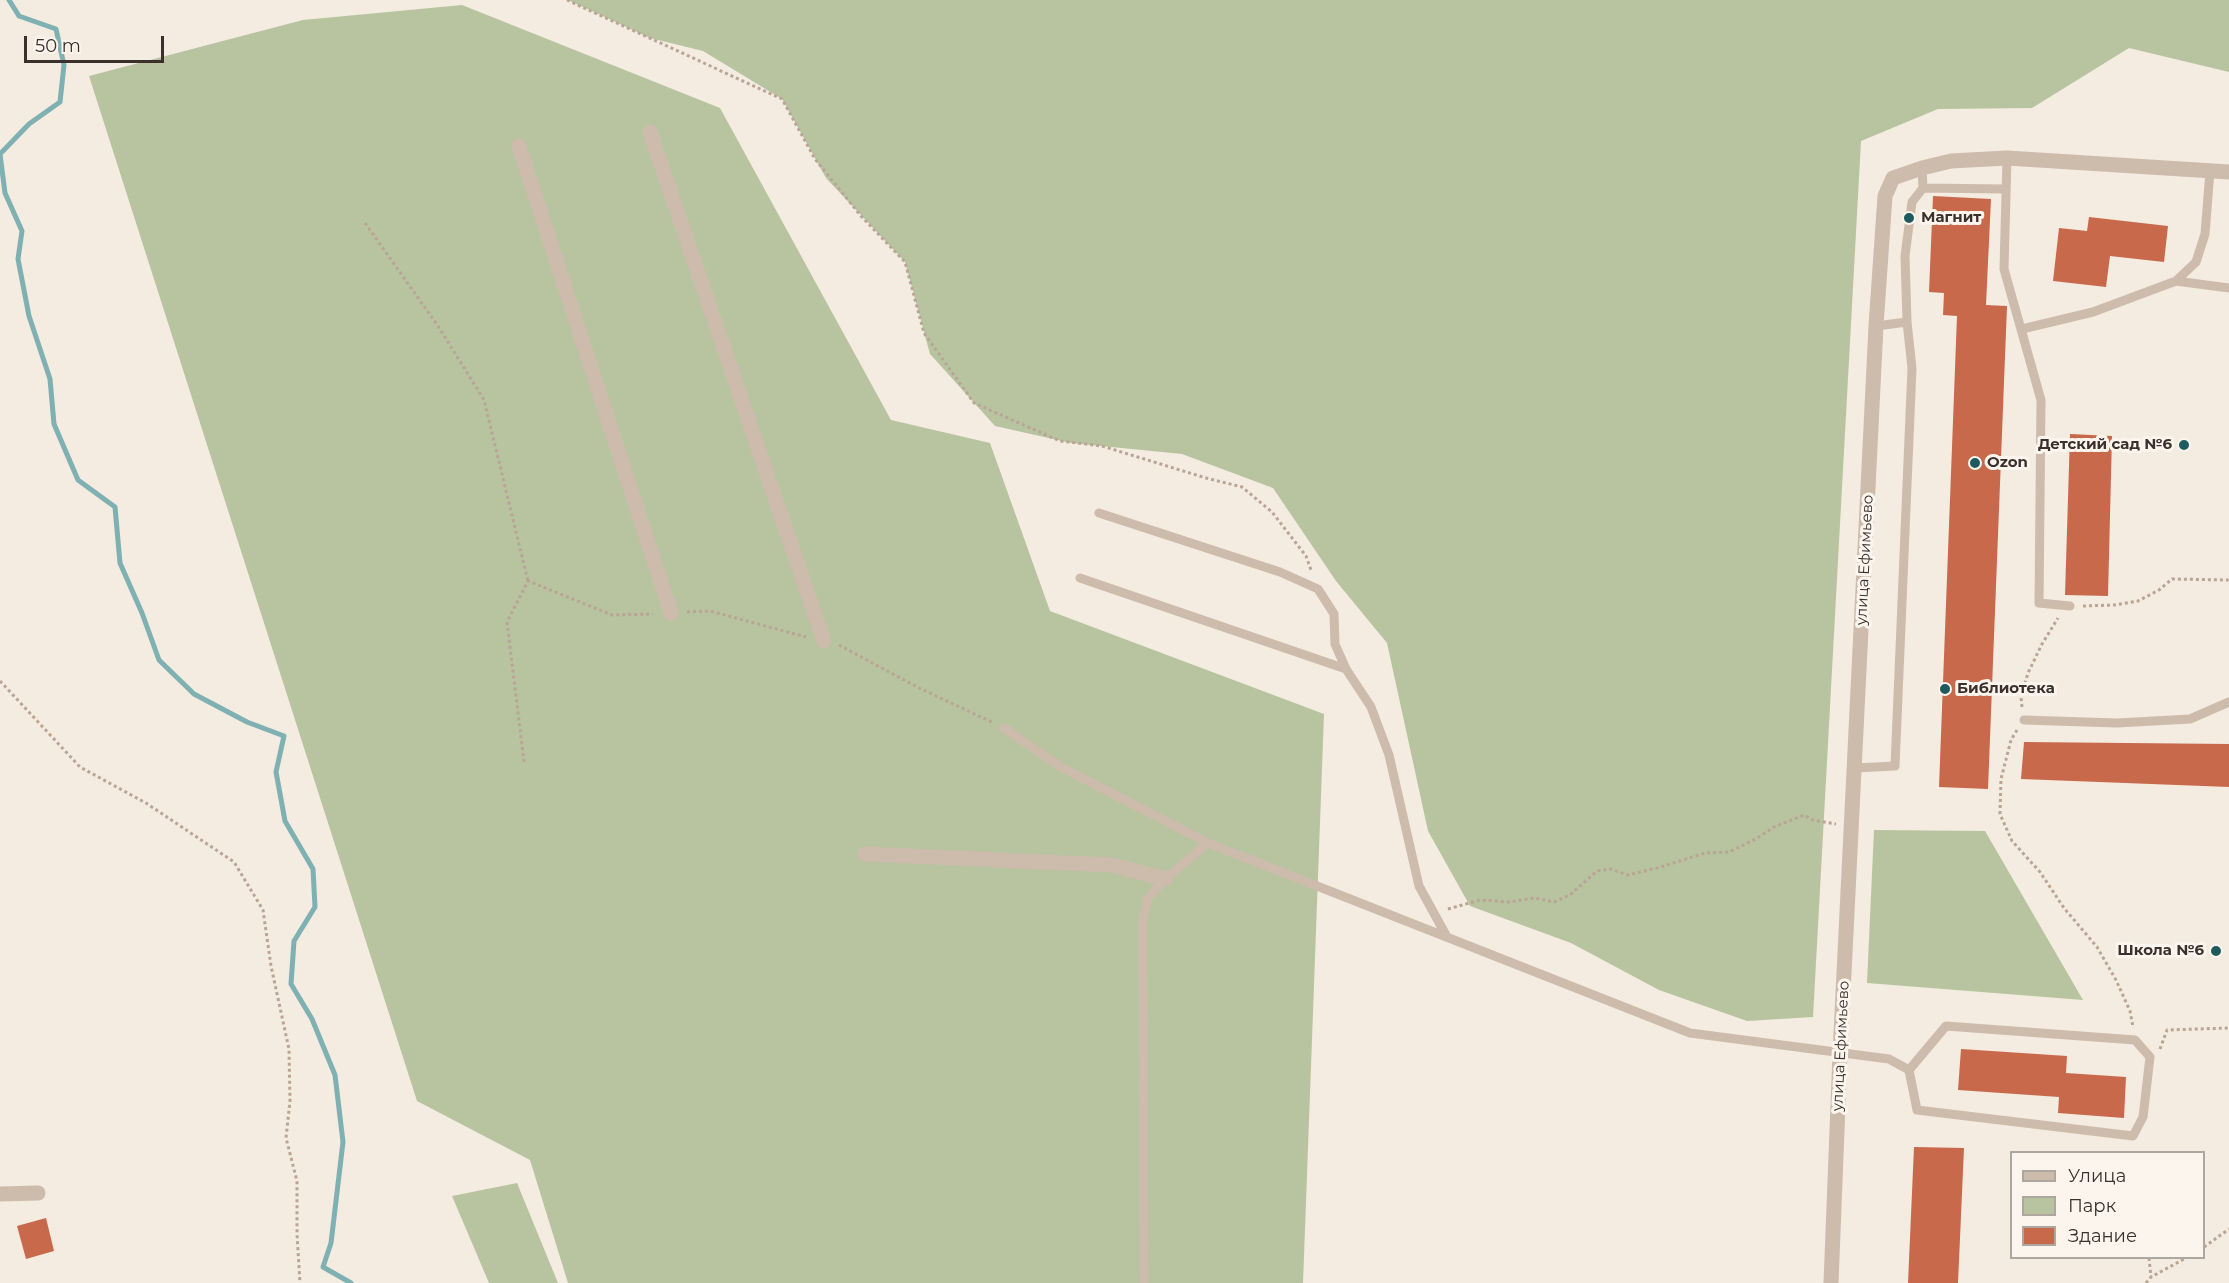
<!DOCTYPE html>
<html>
<head>
<meta charset="utf-8">
<style>
  body { margin:0 }
  #map { position:relative; width:2229px; height:1283px; overflow:hidden; background:#f4ebe1; font-family:Montserrat,sans-serif }
  canvas { display:block }
  .legend { position:absolute; left:2010px; top:1151px; width:195px; height:108px; box-sizing:border-box; background:#fbf5ee; border:2px solid #aea6a0; margin:0; padding:8px 10px; list-style:none; font-size:18px; color:#3b302b }
  .legend li { display:flex; align-items:center; gap:12px; height:30px }
  .legend b { width:30px; border:2px solid #aea6a0 }
  .scale { position:absolute; left:24px; top:36px; width:140px; height:27px; box-sizing:border-box; border:3px solid #3b302b; border-top:0; padding-left:8px; font-size:18px; line-height:21px; white-space:nowrap; color:#3b302b; -webkit-text-stroke:4px #fbf5ee; paint-order:stroke }
</style>
</head>
<body>
<div id="map">
<canvas width="2229" height="1283"></canvas>
<ul class="legend">
<li><b style="height:8px;background:#cdbbac"></b>Улица</li>
<li><b style="height:16px;background:#b8c4a0"></b>Парк</li>
<li><b style="height:16px;background:#c8694b"></b>Здание</li>
</ul>
<div class="scale">50 m</div>
</div>
<script>
const ctx = document.querySelector('canvas').getContext('2d');
ctx.lineJoin = 'round';
function fill(path, color) { ctx.fillStyle = color; ctx.fill(path, 'evenodd'); }
const toPath = rows => new Path2D(rows.map(r => 'M' + r).join(''));
function strokePath(path, color, width, dash) { ctx.strokeStyle = color; ctx.lineWidth = width; ctx.lineCap = dash ? 'butt' : 'round'; ctx.setLineDash(dash || []); ctx.stroke(path); }
function drawText(font, color, halo, rows, align = 'center') {
  ctx.font = font + ' Montserrat,sans-serif'; ctx.lineWidth = 6; ctx.setLineDash([]); ctx.textBaseline = 'middle'; ctx.strokeStyle = halo; ctx.fillStyle = color; for (const [text, x, y, turn = 0] of rows) {
    ctx.save(); ctx.translate(x, y); ctx.rotate((+turn || 0) * Math.PI / 180); ctx.textAlign = isNaN(turn) ? turn : align; if (halo) ctx.strokeText(text, 0, 0); ctx.fillText(text, 0, 0); ctx.restore();
  }
}
fill(toPath([
  [568,0,2229,0,2229,72,2129,48,2032,108,1938,109,1861,141,1813,1017,1747,1021,1659,990,1571,943,1470,906,1428,831,1387,643,1336,581,1273,488,1182,454,1071,443,995,426,930,354,905,262,826,178,782,99,703,51,650,38],
  [462,5,720,108,891,420,990,443,1050,611,1324,714,1303,1283,568,1283,530,1160,417,1101,89,76,303,20],
  [1874,830,1985,831,2083,1000,1867,983],
  [517,1183,558,1283,489,1283,452,1196]
]), '#b8c4a0');
strokePath(toPath([
  [9,0,19,16,56,29,64,65,60,102,29,124,0,154,5,193,22,231,18,259,29,316,50,379,54,424,78,480,115,507,120,563,142,613,159,660,194,694,247,722,284,736,276,772,285,821,313,869,315,907,294,941,291,984,312,1019,335,1075,343,1142,331,1243,323,1267,351,1283]
]), '#7fb0b2', 5);
fill(toPath([
  [1933,196,1991,199,1986,305,2007,306,1988,789,1939,787,1957,316,1943,315,1944,293,1929,292],
  [2089,217,2168,226,2164,262,2110,256,2106,287,2053,281,2059,228,2087,231],
  [2070,434,2112,436,2108,596,2065,595],
  [2024,742,2229,744,2229,787,2021,779],
  [1961,1049,2067,1056,2066,1073,2126,1077,2124,1118,2058,1113,2059,1097,1958,1090],
  [1914,1147,1964,1148,1958,1283,1908,1283],
  [46,1218,54,1251,26,1259,17,1226]
]), '#c8694b');
strokePath(toPath([
  [567,0,782,99,815,159,861,216,905,262,924,333,974,403,1060,441,1102,446,1206,478,1242,487,1272,512,1306,556,1311,570],
  [365,223,438,326,484,400,528,581],
  [2083,606,2114,605,2138,601,2159,590,2172,579,2229,580],
  [687,612,710,611,806,637],
  [839,645,919,688,994,723],
  [0,681,80,767,146,803,234,862,263,910,271,966,289,1049,290,1101,286,1138,297,1181,297,1234,300,1283],
  [2022,707,2021,697,2028,673,2042,644,2058,618],
  [2017,730,2011,740,2001,779,2000,814,2012,841,2040,872,2064,908,2097,947,2116,980,2130,1011,2133,1027],
  [524,762,507,622,528,581,612,615,653,614],
  [1448,909,1480,900,1509,902,1534,898,1554,902,1570,895,1597,871,1610,869,1628,875,1661,867,1705,853,1729,852,1756,839,1774,827,1804,815,1813,820,1836,824],
  [2160,1049,2167,1030,2229,1028],
  [2204,1247,2229,1229],
  [2149,1258,2151,1277],
  [2146,1283,2151,1277,2186,1258]
]), '#b9a596', 3, [3, 3]);
strokePath(toPath([
  [2007,158,2004,269,2041,400,2039,603,2070,606],
  [1923,188,2006,189],
  [2176,281,2229,288],
  [1876,326,1907,322,1905,256,1912,202,1923,188,1922,168],
  [2022,329,2093,312,2176,281,2196,262,2205,234,2210,171],
  [1099,513,1280,572,1318,589,1334,614,1335,644,1346,669],
  [1080,578,1346,669,1371,707,1389,755,1419,886,1447,937],
  [2024,720,2117,723,2190,719,2229,702],
  [1004,728,1061,767,1208,843,1690,1033,1889,1059,1909,1070,1917,1110,2133,1136,2143,1117,2150,1057,2135,1040,1946,1026,1909,1070],
  [1855,768,1895,766,1912,368,1907,322],
  [1144,1283,1143,920,1148,898,1165,879,1208,843]
]), '#cdbbac', 9);
strokePath(toPath([
  [650,132,824,641],
  [519,146,671,613],
  [865,854,1112,865,1165,879],
  [0,1194,38,1193],
  [1831,1283,1840,1054,1876,326,1885,196,1893,178,1922,168,1951,161,2007,158,2229,172]
]), '#cdbbac', 15);
for (const [x, y, r, color] of [
  [1909,218,6,"#1f5a5e"],
  [2184,445,6,"#1f5a5e"],
  [1975,463,6,"#1f5a5e"],
  [1945,689,6,"#1f5a5e"],
  [2216,951,6,"#1f5a5e"]
]) { const dot = new Path2D(); dot.arc(x, y, r, 0, 2 * Math.PI); ctx.fillStyle = color; ctx.fill(dot); strokePath(dot, '#fbf5ee', 2); }
drawText('bold 15px', '#3b302b', '#fbf5ee', [
  ["Магнит",1921,218],
  ["Детский сад №6",2172,445,"right"],
  ["Ozon",1987,463],
  ["Библиотека",1957,689],
  ["Школа №6",2204,951,"right"]
], 'left');
drawText('15px', '#3b302b', '#fbf5ee', [
  ["улица Ефимьево",1865,560,-87],
  ["улица Ефимьево",1841,1046,-87]
]);
</script>
</body>
</html>
